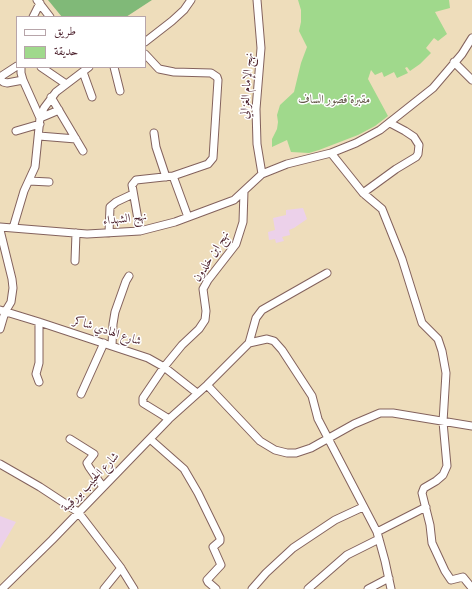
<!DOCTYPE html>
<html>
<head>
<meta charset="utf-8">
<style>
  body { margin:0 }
  #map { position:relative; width:472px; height:589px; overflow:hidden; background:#edb; font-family:Vollkorn,Amiri,serif }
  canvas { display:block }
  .legend { position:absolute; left:16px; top:16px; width:130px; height:52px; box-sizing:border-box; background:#fff; border:1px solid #b7a5aa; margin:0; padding:5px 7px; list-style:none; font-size:12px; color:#4a1f2b }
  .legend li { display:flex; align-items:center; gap:8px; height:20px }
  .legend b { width:20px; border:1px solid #b7a5aa }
</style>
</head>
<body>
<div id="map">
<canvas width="472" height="589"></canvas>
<ul class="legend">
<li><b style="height:5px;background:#fff"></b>طريق</li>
<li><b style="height:11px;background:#a0d98c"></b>حديقة</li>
</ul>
</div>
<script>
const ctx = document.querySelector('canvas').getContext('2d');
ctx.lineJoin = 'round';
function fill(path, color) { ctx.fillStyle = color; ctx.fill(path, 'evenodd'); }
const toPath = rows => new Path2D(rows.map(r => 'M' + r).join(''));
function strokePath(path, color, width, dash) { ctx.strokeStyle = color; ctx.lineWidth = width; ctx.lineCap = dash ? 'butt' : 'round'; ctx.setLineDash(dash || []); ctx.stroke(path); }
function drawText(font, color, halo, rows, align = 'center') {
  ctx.font = font + ' Vollkorn,Amiri,serif'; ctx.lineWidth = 3; ctx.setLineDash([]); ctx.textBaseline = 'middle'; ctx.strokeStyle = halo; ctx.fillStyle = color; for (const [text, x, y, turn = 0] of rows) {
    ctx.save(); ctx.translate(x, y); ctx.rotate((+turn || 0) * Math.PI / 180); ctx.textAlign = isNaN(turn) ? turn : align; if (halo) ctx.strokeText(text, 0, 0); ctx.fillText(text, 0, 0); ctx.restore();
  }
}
fill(toPath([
  [303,208,307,219,294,228,289,230,290,235,282,237,284,241,276,243,275,239,269,240,268,232,275,230,273,218,286,215,286,210],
  [0,516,16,522,0,549]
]), '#ecd1ea');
fill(toPath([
  [298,0,449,0,450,8,435,12,447,34,438,41,434,38,426,48,431,53,420,64,410,71,407,67,405,68,408,73,397,78,394,72,384,77,382,72,375,75,371,70,368,79,388,116,375,126,358,135,319,150,309,153,291,152,287,140,272,147,272,139,277,129,278,122,277,115,280,105,294,92,301,63,307,47,299,31,301,22,301,10]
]), '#a0d98c');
fill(toPath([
  [48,0,152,0,126,17,62,17]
]), '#80b978');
const minor = toPath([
  [37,0,50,17],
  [257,0,261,48,256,109,257,144,262,174],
  [33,17,40,3],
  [145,42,172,21,184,10,191,0],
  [145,54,159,69,174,72,211,73,217,77,218,80,213,158,208,164,173,176],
  [454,62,472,80],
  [21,67,21,73,23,80,40,118,59,110],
  [41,67,66,84],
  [114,67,120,91],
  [83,72,92,97],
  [0,77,17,66],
  [0,78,3,82,7,83,23,80],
  [51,97,83,151],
  [16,131,40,124],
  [154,133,156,147,166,177],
  [39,136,76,139],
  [331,153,363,193,382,209,402,259,422,323,438,339,442,351,446,373,443,422,447,466,443,475,436,481,424,488,422,493,430,525,432,543,445,571,451,580,463,577,472,588],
  [29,181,49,182],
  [363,193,396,169,416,157,418,154,419,145,414,137,405,131,390,123],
  [0,227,87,234,140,231,175,222,234,200,262,174,287,164,331,153,356,143,380,130,433,88,462,54,472,38],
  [13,228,24,191,35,167,40,118,44,108,56,92,89,67],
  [0,230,12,279,13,288,11,302,5,312,0,329],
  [140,231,132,185,136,180,173,176,188,217],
  [109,233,110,207,116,202,133,194],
  [75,261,76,233],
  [0,310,39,322,148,358,164,367,197,393],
  [249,343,267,339,274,341,282,350,312,396,318,419,377,532,385,561,391,589],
  [112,345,113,324,115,312,126,281,129,276],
  [39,382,36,374,39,363,39,322],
  [207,385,260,441,275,450,287,453,296,453,311,448,354,424,380,413,393,413,472,426],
  [81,394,104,343],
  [169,419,143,403,143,398,164,367,182,345,199,329,205,320,206,311,203,289,208,280,236,244,243,222,244,191],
  [70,439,94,454,87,463,89,467,103,487],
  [150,439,184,469,198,493,220,538,220,541,213,547,221,565,207,580,208,582,216,589],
  [0,464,40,487,78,512,121,568,134,589],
  [377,532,426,507],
  [2,589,52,540,169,419,207,385,249,343,256,318,262,310,327,273],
  [104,589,121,568],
  [252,589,266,573,293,548,335,520,363,507],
  [308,589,347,555,379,539],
  [368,589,389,578]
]);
strokePath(minor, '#83625d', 9);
strokePath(minor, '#fff', 7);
drawText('12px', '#4a1f2b', '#fff', [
  ["نهج الإمام الغزالي",248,86,-86],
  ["نهج الشهداء",125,220,-6],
  ["نهج ابن خلدون",212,257,-58],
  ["شارع الهادي شاكر",107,332,18],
  ["شارع الحبيب بورقيبة",91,483,-46]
]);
drawText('12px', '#645748', '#fff', [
  ["مقبرة قصور الساف",334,101]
]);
</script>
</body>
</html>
